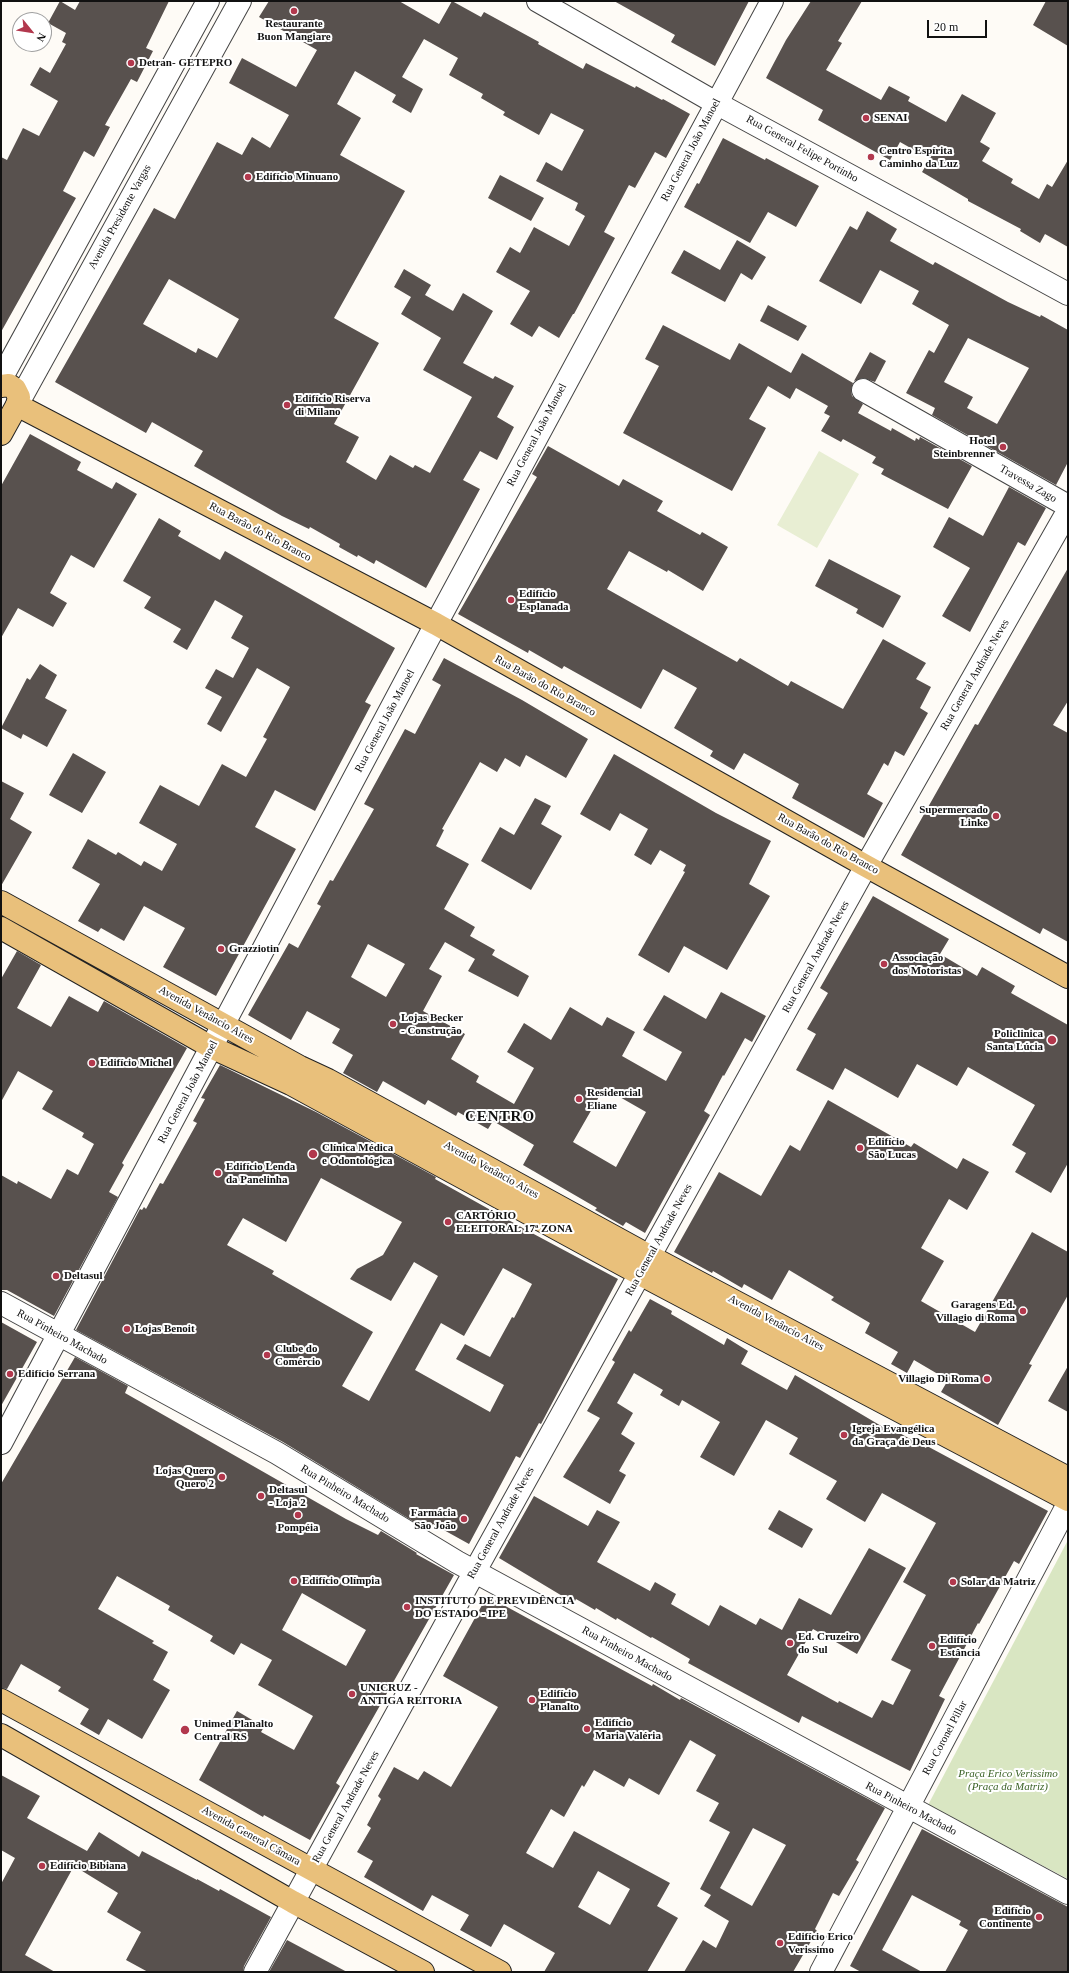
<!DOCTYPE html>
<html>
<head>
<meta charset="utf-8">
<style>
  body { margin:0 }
  #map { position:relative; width:1069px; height:1973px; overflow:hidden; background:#fefbf6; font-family:"Times New Roman",serif }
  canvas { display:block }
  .frame { position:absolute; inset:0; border:2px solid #111; pointer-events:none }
  .north { position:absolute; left:12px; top:12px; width:40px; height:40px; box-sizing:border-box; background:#fff; border:1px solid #a0a0a0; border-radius:50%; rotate:120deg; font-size:11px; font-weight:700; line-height:16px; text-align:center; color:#111 }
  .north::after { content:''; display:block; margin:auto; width:14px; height:18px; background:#b2384d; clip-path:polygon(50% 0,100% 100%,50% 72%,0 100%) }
  .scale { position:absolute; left:927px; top:20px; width:60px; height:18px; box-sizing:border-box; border:2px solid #111; border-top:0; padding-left:5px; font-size:12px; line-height:14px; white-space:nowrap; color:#111; -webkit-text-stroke:3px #fff; paint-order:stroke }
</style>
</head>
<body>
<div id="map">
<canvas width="1069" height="1973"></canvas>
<div class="frame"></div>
<div class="north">N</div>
<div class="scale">20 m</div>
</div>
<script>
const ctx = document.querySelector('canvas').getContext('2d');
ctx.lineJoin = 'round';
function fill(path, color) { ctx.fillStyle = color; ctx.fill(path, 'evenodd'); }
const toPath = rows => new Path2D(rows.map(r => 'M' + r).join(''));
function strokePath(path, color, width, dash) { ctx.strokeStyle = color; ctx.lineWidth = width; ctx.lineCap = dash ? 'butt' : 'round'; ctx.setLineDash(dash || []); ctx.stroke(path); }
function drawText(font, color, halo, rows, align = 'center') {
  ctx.font = font + ' "Times New Roman",serif'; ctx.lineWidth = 4; ctx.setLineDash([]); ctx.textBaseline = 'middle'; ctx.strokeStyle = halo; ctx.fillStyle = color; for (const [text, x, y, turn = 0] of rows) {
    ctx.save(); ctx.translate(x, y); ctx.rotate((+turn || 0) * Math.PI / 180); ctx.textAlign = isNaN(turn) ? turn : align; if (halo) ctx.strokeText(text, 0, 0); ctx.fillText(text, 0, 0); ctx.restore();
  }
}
fill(toPath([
  [1068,1540,1068,1879,928,1805]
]), '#d9e6c2');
fill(toPath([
  [819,451,859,474,817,548,777,525]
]), '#e8eed3');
fill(toPath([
  [60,1,75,10,80,1,169,1,146,48,153,51,137,82,131,79,105,125,110,127,94,157,84,151,63,191,76,198,1,332,1,157,7,160,23,128,39,136,58,101,30,85,40,67,50,73,66,44,62,42,66,33,48,23],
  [269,1,399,1,439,24,452,1,481,17,484,12,539,42,538,44,583,69,586,63,635,88,636,86,662,100,663,99,690,114,666,158,655,152,635,188,629,185,604,232,615,238,574,314,573,314,559,338,539,326,532,337,510,324,530,291,496,272,510,247,520,253,534,227,569,246,585,216,575,210,578,203,536,181,546,162,562,171,584,130,551,113,539,135,503,115,505,112,481,98,483,94,449,75,458,58,424,39,402,77,423,89,411,113,392,102,396,95,355,71,337,104,361,118,340,155,405,191,334,318,379,343,334,424,359,437,346,462,376,480,390,455,413,468,415,465,430,473,472,397,423,370,441,338,401,314,411,297,394,287,404,269,431,285,425,295,453,311,463,293,493,311,463,363,493,379,495,376,514,386,497,417,514,427,497,460,480,451,463,480,480,489,426,588,376,560,374,564,358,555,357,557,339,547,340,544,310,527,309,529,282,516,194,466,203,451,152,422,146,433,55,382,154,208,175,219,217,142,242,155,252,137,270,148,289,115,229,83,242,58,296,87,317,50,259,17],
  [169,279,239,319,217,358,198,348,196,353,143,324],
  [614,1,749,1,715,66,671,42,675,35],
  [811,1,862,1,838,41,842,43,826,70,881,100,889,86,910,97,908,101,946,122,962,94,996,113,980,142,990,148,982,161,1013,179,1011,183,1039,199,1047,184,1052,187,1068,160,1068,247,1045,234,1040,243,1020,231,1021,229,968,201,968,199,922,172,930,159,900,142,890,160,818,120,823,110,766,78,786,40],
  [1046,1,1068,1,1068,46,1033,25],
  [723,138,765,160,766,158,819,186,796,227,768,212,750,243,684,207,697,183,699,184],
  [500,175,544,198,531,221,488,198],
  [867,211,897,229,890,241,933,265,935,262,1008,302,1040,317,1041,315,1068,330,1068,462,1056,485,932,415,935,408,906,393,929,350,934,353,949,325,912,304,919,291,880,270,861,304,819,281,850,226,857,230],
  [968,338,1029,368,997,424,967,408,973,397,944,382],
  [737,240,766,257,752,280,741,273,725,302,671,273,684,250,720,270],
  [768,305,807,326,798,341,760,321],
  [663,325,730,360,739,343,791,373,802,353,853,383,851,390,852,396,863,404,858,413,891,431,892,428,915,441,916,438,919,440,920,437,972,466,948,509,881,474,884,469,872,463,876,457,843,439,841,442,821,431,830,416,824,413,828,406,796,388,790,399,768,386,749,419,766,428,732,491,623,433,659,366,645,359],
  [870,352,886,361,875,382,863,378,854,381],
  [30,434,81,462,77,470,112,489,116,482,137,494,94,568,71,555,50,593,67,603,53,627,18,608,1,638,1,486],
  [548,446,619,486,623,479,663,501,657,511,700,535,702,532,728,547,703,591,668,570,667,572,629,551,607,589,737,662,740,658,788,686,791,681,843,709,883,639,926,663,916,679,931,687,920,708,928,713,904,756,895,751,888,766,884,763,867,794,883,803,864,838,792,798,799,784,744,753,734,770,710,756,713,751,674,728,697,688,663,669,641,709,564,666,562,669,529,650,528,653,458,614,537,477,532,474],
  [1009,487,1046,508,1025,546,1018,542,970,632,942,616,970,568,933,547,949,517,983,536],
  [159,518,181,531,178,536,220,560,225,551,395,648,365,702,371,705,315,811,275,790,255,827,296,849,216,996,163,967,185,928,144,906,124,941,101,928,98,932,78,921,100,884,72,868,88,839,116,855,118,852,141,866,144,861,162,871,177,844,139,823,160,785,199,806,222,764,246,777,267,739,263,737,290,687,257,668,221,732,207,724,222,697,205,688,216,669,233,678,249,648,231,638,243,616,215,600,187,650,173,642,181,629,144,608,151,597,123,581],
  [829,559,901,596,883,628,856,613,858,609,815,586],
  [1068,568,1068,701,1053,725,1068,733,1068,942,1043,928,1040,934,901,855,975,724,978,725],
  [444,658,522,700,588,739,566,778,526,755,520,767,505,758,497,772,480,762,442,829,444,830,436,846,469,864,444,909,475,927,470,936,495,950,492,955,529,976,518,997,468,971,475,959,445,942,429,969,442,976,423,1011,465,1034,451,1059,479,1076,476,1082,514,1104,534,1068,507,1052,524,1023,551,1040,570,1007,602,1026,607,1017,635,1032,622,1056,666,1081,682,1052,643,1030,664,995,706,1019,721,992,766,1016,752,1042,745,1038,724,1076,723,1075,704,1111,710,1115,645,1233,626,1222,623,1226,595,1210,597,1208,523,1165,534,1145,493,1121,488,1129,458,1112,456,1116,428,1100,425,1105,383,1081,377,1092,343,1073,353,1055,332,1043,340,1029,307,1011,291,1040,248,1015,289,943,298,948,321,906,317,904,330,880,333,881,374,809,364,804,405,729,415,734,441,685,432,680],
  [368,944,405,964,386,997,351,977],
  [604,1088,646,1112,616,1167,573,1142],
  [40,664,57,675,45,698,67,710,47,747,23,734,21,739,1,728,27,678,30,680],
  [73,753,106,772,82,813,49,795],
  [614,754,716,813,771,841,749,884,770,896,727,970,684,946,669,973,638,955,685,872,683,871,686,865,660,850,651,865,634,855,648,829,620,813,610,831,580,814],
  [1,781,24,793,10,819,32,832,1,886],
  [535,798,551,806,541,824,562,836,531,890,481,861,500,827,514,835],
  [873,896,949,939,940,954,977,976,982,967,1015,986,1011,993,1068,1025,1068,1163,1051,1193,1015,1172,1026,1153,1012,1145,1035,1105,968,1067,957,1086,917,1064,898,1098,845,1068,833,1090,796,1070,816,1034,807,1029,828,993,820,988],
  [17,951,41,965,17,1008,51,1027,69,996,98,1012,104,1001,187,1048,122,1163,124,1165,109,1192,118,1197,54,1316,7,1290,1,1290,1,1175,17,1184,18,1181,51,1199,67,1169,78,1175,94,1144,82,1137,84,1133,42,1109,53,1091,18,1071,1,1102,1,979],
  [220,1065,316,1112,436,1177,435,1179,530,1232,618,1279,541,1424,539,1423,520,1458,516,1456,469,1544,433,1524,429,1531,283,1442,76,1330,140,1209,142,1210,144,1207,146,1209,160,1183,163,1184,197,1123,193,1121,205,1099,201,1098],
  [321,1178,402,1222,383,1255,357,1269,350,1279,391,1301,414,1262,438,1276,369,1401,342,1386,373,1332,272,1274,274,1271,227,1245,243,1218,286,1242],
  [503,1268,532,1284,514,1318,512,1317,490,1357,465,1344,456,1359,504,1385,490,1412,415,1370,441,1323,464,1336],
  [828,1100,911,1147,914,1143,957,1169,963,1158,989,1172,967,1210,949,1199,921,1248,944,1261,921,1301,975,1332,1032,1232,1068,1252,1068,1295,1029,1364,1032,1365,998,1425,941,1392,948,1380,914,1360,907,1373,891,1364,898,1352,865,1333,870,1323,831,1300,834,1297,789,1270,772,1300,744,1284,742,1288,713,1271,712,1273,674,1252,719,1172,761,1196,790,1145,800,1151],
  [650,1299,672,1311,671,1314,724,1345,727,1338,748,1351,741,1364,787,1390,795,1375,888,1430,889,1427,926,1448,927,1446,1048,1511,1019,1564,1014,1561,979,1624,978,1623,939,1696,945,1699,910,1771,802,1716,799,1723,688,1663,690,1659,652,1637,651,1638,617,1618,616,1620,596,1608,595,1610,576,1599,574,1603,499,1558,534,1496,588,1526,597,1510,620,1522,597,1562,650,1591,655,1582,676,1594,671,1604,709,1626,720,1605,756,1625,760,1618,782,1630,799,1598,831,1615,869,1548,906,1568,857,1654,813,1629,787,1675,838,1703,839,1701,872,1718,882,1700,893,1705,911,1670,891,1660,926,1595,903,1582,936,1523,882,1493,865,1522,826,1499,837,1481,789,1454,798,1438,766,1420,734,1476,700,1457,720,1422,682,1400,679,1406,660,1395,663,1390,634,1373,617,1403,633,1413,621,1434,635,1443,619,1471,626,1475,610,1504,563,1477,600,1418,587,1411,615,1362,612,1360,629,1330,631,1332],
  [1,1322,37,1342,1,1406],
  [75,1357,128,1386,125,1393,346,1519,378,1535,381,1531,417,1553,416,1554,454,1575,336,1783,340,1786,310,1840,264,1815,263,1817,199,1780,237,1711,264,1727,261,1732,294,1750,313,1716,258,1685,272,1660,241,1643,234,1655,210,1641,213,1636,168,1610,170,1606,117,1576,98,1609,154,1641,152,1643,168,1652,153,1680,170,1690,142,1739,108,1719,99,1735,80,1724,89,1709,58,1691,61,1687,21,1664,7,1689,1,1688,1,1484],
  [302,1593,366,1630,346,1666,282,1630],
  [1068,1366,1068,1412,1048,1401],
  [779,1510,813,1529,802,1548,768,1529],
  [487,1596,652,1686,653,1684,680,1700,681,1698,885,1808,856,1860,859,1862,839,1896,833,1893,815,1929,817,1931,793,1972,684,1972,703,1940,716,1948,729,1921,704,1906,711,1895,700,1889,730,1832,709,1821,719,1803,696,1791,716,1755,690,1740,659,1795,629,1778,624,1787,594,1770,584,1787,582,1785,564,1817,551,1809,526,1853,553,1868,574,1831,670,1883,657,1906,678,1918,647,1972,544,1972,555,1953,504,1924,491,1947,460,1930,469,1915,432,1895,423,1911,364,1877,373,1861,357,1852,371,1828,367,1825,381,1799,378,1796,394,1767,418,1780,424,1771,451,1787,498,1707,443,1676],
  [753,1828,786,1845,752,1906,720,1888],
  [598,1871,630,1889,610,1925,578,1907],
  [1,1775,40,1796,27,1818,87,1851,99,1832,139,1857,142,1851,197,1880,197,1879,219,1891,220,1889,271,1917,244,1966,243,1972,148,1972,126,1960,141,1932,107,1912,118,1893,74,1866,25,1955,55,1972,1,1972,1,1884,15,1858,1,1850],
  [922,1829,1068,1907,1068,1972,945,1972,968,1930,959,1925,961,1921,912,1895,882,1950,922,1972,861,1972,850,1966],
  [287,1940,347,1972,269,1972]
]), '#58514e');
const minor = toPath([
  [538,1,716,103,1068,294],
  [1,379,208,1],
  [863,390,1068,506],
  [17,405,240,1],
  [1,1303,277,1453,457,1562,1068,1893],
  [1,1443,436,624,772,1],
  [255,1972,475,1571,866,866,1068,511],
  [821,1972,1068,1504]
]);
const major = toPath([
  [1,386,9,385,15,389,19,397,17,405,1,434],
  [17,405,436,624,866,866,1068,977],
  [1,902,300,1067,328,1080,651,1257,1068,1478],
  [1,928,211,1047,291,1084,640,1274,1068,1500],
  [1,1700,500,1972],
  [1,1735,293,1902,423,1972]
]);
strokePath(minor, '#444', 24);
strokePath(major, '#222', 24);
strokePath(minor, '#fff', 22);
strokePath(major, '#e9c07b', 22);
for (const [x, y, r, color] of [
  [294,11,4,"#b2384d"],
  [131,63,4,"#b2384d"],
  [866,118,4,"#b2384d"],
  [871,157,4,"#b2384d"],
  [248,177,4,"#b2384d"],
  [287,405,4,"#b2384d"],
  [1003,447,4,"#b2384d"],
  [511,600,4,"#b2384d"],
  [996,816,4,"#b2384d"],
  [221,949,4,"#b2384d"],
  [884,964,4,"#b2384d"],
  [393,1024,4,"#b2384d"],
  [1052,1040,5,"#b2384d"],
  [92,1063,4,"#b2384d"],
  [579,1099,4,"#b2384d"],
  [860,1148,4,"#b2384d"],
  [313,1154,5,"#b2384d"],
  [218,1173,4,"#b2384d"],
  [448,1222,4,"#b2384d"],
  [56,1276,4,"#b2384d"],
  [1023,1311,4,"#b2384d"],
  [127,1329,4,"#b2384d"],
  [267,1355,4,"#b2384d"],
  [10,1374,4,"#b2384d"],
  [987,1379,4,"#b2384d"],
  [844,1435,4,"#b2384d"],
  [222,1477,4,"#b2384d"],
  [261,1496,4,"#b2384d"],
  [298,1515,4,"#b2384d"],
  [464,1519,4,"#b2384d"],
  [294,1581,4,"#b2384d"],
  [953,1582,4,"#b2384d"],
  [407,1607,4,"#b2384d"],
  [790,1643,4,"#b2384d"],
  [932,1646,4,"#b2384d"],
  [352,1694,4,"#b2384d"],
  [532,1700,4,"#b2384d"],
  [587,1729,4,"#b2384d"],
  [185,1730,5,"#b2384d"],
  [42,1866,4,"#b2384d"],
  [1039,1917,4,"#b2384d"],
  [780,1943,4,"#b2384d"]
]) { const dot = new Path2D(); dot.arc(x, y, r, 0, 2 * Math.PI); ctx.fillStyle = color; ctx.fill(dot); strokePath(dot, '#fff', 1.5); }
drawText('bold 11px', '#111', '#fff', [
  ["Restaurante",294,24,"center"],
  ["Buon Mangiare",294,37,"center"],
  ["Detran- GETEPRO",139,63],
  ["SENAI",874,118],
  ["Centro Espírita",879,151],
  ["Caminho da Luz",879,164],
  ["Edifício Minuano",256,177],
  ["Edifício Riserva",295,399],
  ["di Milano",295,412],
  ["Hotel",995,441,"right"],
  ["Steinbrenner",995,454,"right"],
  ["Edifício",519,594],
  ["Esplanada",519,607],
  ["Supermercado",988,810,"right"],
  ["Linke",988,823,"right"],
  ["Grazziotin",229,949],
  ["Associação",892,958],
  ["dos Motoristas",892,971],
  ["Lojas Becker",401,1018],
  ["- Construção",401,1031],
  ["Policlinica",1043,1034,"right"],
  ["Santa Lúcia",1043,1047,"right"],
  ["Edifício Michel",100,1063],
  ["Residencial",587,1093],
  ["Eliane",587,1106],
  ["Edifício",868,1142],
  ["São Lucas",868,1155],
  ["Clínica Médica",322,1148],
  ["e Odontológica",322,1161],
  ["Edifício Lenda",226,1167],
  ["da Panelinha",226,1180],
  ["CARTÓRIO",456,1216],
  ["ELEITORAL 17ª ZONA",456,1229],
  ["Deltasul",64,1276],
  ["Garagens Ed.",1015,1305,"right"],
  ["Villagio di Roma",1015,1318,"right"],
  ["Lojas Benoit",135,1329],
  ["Clube do",275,1349],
  ["Comércio",275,1362],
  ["Edifício Serrana",18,1374],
  ["Villagio Di Roma",979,1379,"right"],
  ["Igreja Evangélica",852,1429],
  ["da Graça de Deus",852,1442],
  ["Lojas Quero",214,1471,"right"],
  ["Quero 2",214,1484,"right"],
  ["Deltasul",269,1490],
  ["- Loja 2",269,1503],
  ["Farmácia",456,1513,"right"],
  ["São João",456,1526,"right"],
  ["Pompéia",298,1528,"center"],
  ["Edifício Olímpia",302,1581],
  ["Solar da Matriz",961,1582],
  ["INSTITUTO DE PREVIDÊNCIA",415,1601],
  ["DO ESTADO - IPE",415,1614],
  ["Ed. Cruzeiro",798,1637],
  ["do Sul",798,1650],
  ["Edifício",940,1640],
  ["Estância",940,1653],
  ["UNICRUZ -",360,1688],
  ["ANTIGA REITORIA",360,1701],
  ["Edifício",540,1694],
  ["Planalto",540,1707],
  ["Edifício",595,1723],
  ["Maria Valéria",595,1736],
  ["Unimed Planalto",194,1724],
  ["Central RS",194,1737],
  ["Edifício Bibiana",50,1866],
  ["Edifício",1031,1911,"right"],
  ["Continente",1031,1924,"right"],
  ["Edifício Erico",788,1937],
  ["Verissimo",788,1950]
], 'left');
drawText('11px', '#111', '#fff', [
  ["Rua General Felipe Portinho",802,149,29],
  ["Rua General João Manoel",691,150,-62],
  ["Avenida Presidente Vargas",120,217,-61],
  ["Rua General João Manoel",537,435,-62],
  ["Travessa Zago",1028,484,30],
  ["Rua Barão do Rio Branco",260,532,28],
  ["Rua General Andrade Neves",975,675,-60],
  ["Rua Barão do Rio Branco",545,686,29],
  ["Rua General João Manoel",385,721,-62],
  ["Rua Barão do Rio Branco",828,844,29],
  ["Rua General Andrade Neves",816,957,-61],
  ["Avenida Venâncio Aires",206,1015,29],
  ["Rua General João Manoel",188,1092,-62],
  ["Avenida Venâncio Aires",491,1170,29],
  ["Rua General Andrade Neves",659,1240,-61],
  ["Avenida Venâncio Aires",776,1323,28],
  ["Rua Pinheiro Machado",62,1337,29],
  ["Rua Pinheiro Machado",345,1494,31],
  ["Rua General Andrade Neves",501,1523,-61],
  ["Rua Pinheiro Machado",627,1654,29],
  ["Rua Coronel Pillar",945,1738,-62],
  ["Rua General Andrade Neves",346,1807,-61],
  ["Rua Pinheiro Machado",911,1809,28],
  ["Avenida General Câmara",251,1836,29]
]);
drawText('italic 11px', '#3b6227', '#fff', [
  ["Praça Erico Verissimo",1008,1774],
  ["(Praça da Matriz)",1008,1787]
]);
ctx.letterSpacing = '1px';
drawText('bold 15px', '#111', '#fff', [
  ["CENTRO",500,1117]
]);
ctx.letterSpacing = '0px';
</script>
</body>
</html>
